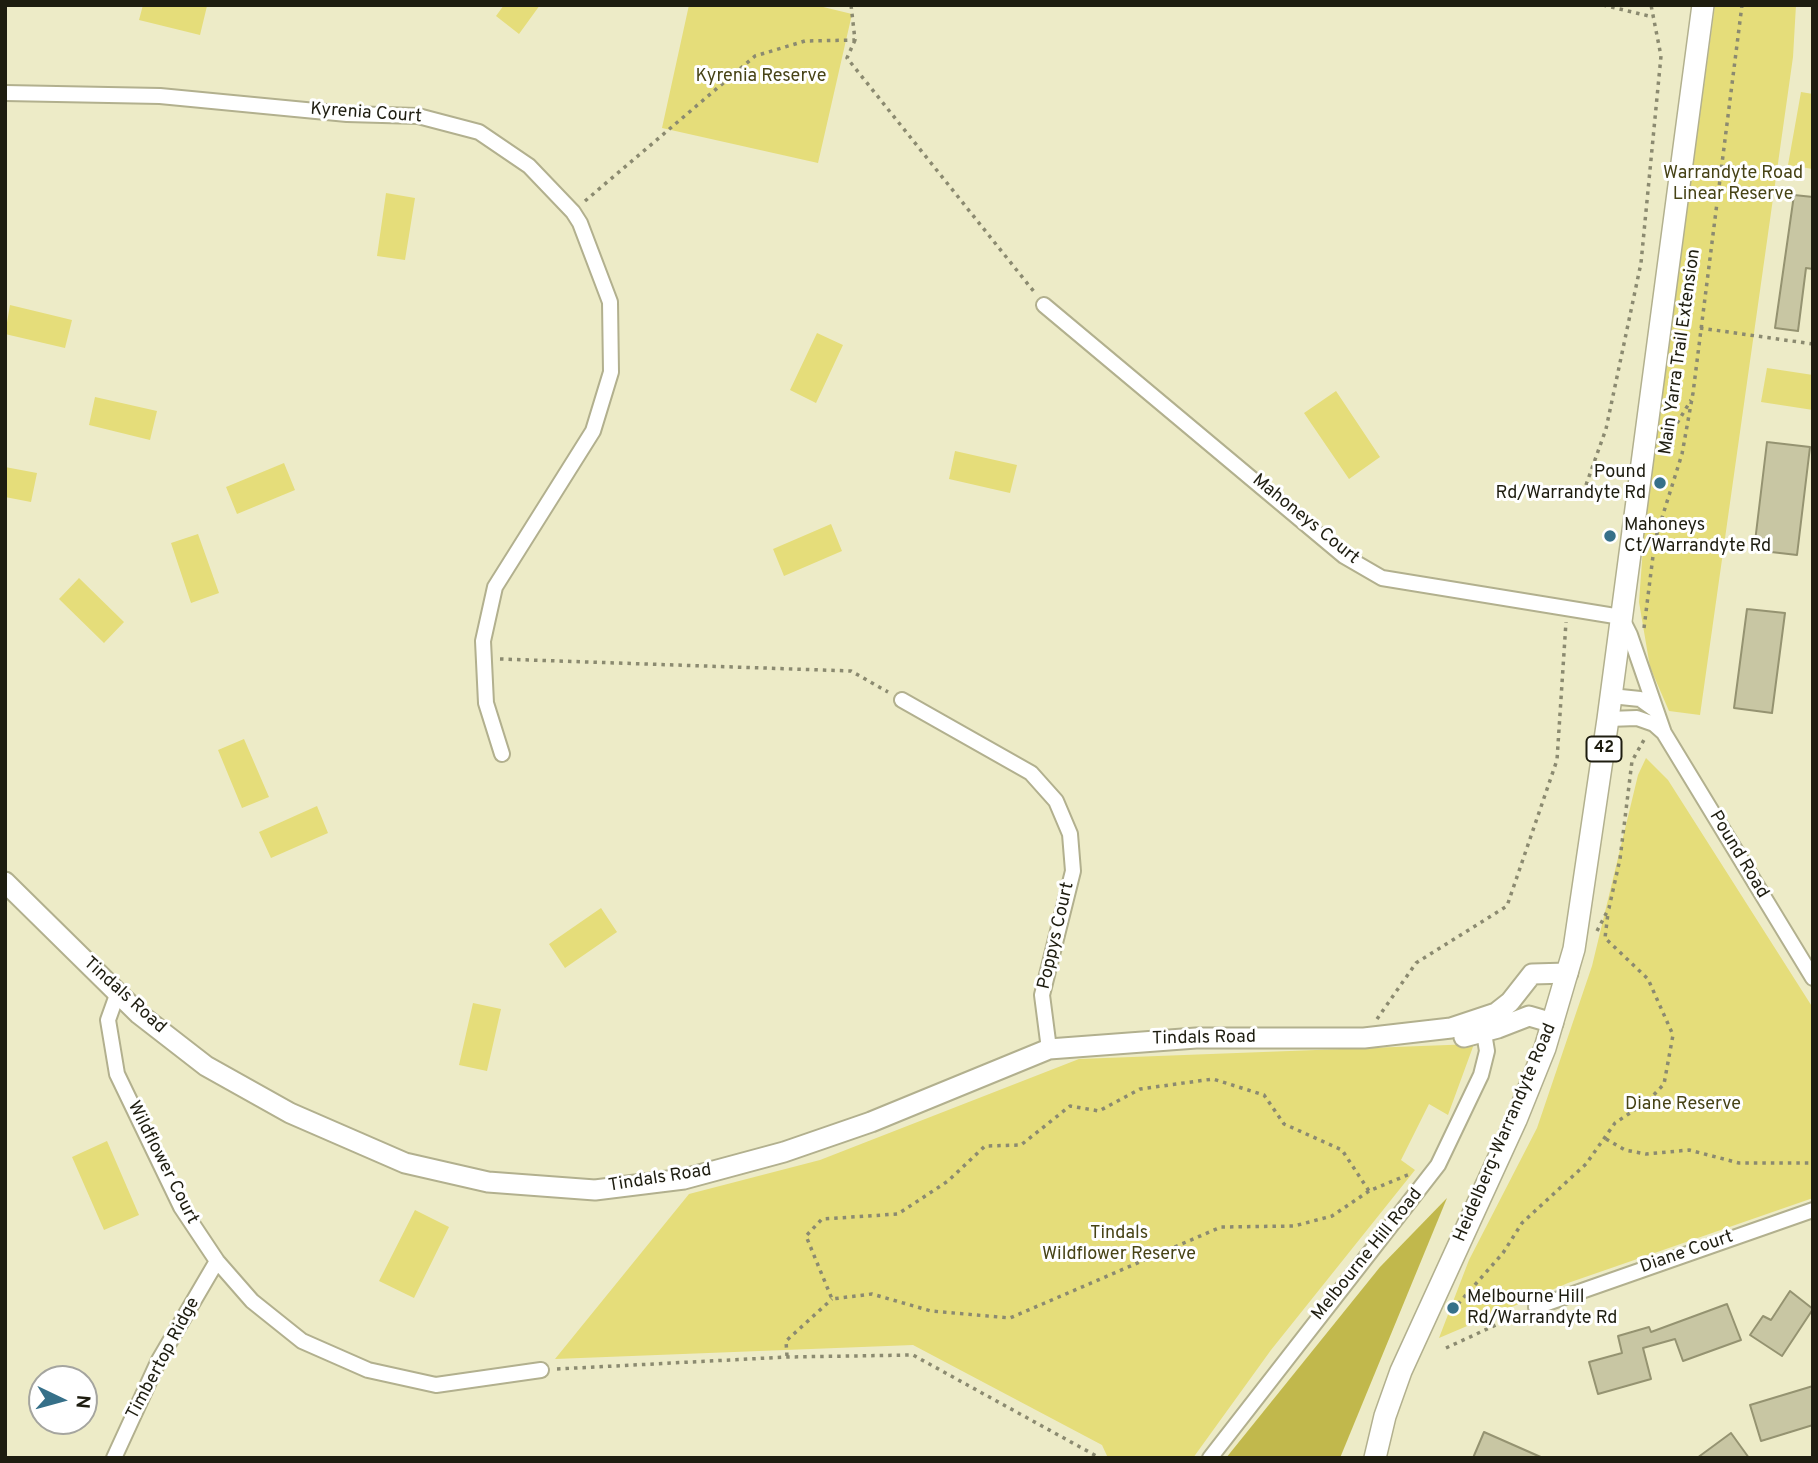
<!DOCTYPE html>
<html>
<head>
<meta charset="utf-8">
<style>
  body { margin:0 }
  #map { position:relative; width:1818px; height:1463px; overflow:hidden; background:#edebc7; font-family:Overpass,sans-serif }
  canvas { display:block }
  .frame { position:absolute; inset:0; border:7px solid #1e1d10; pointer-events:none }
  .north { position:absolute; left:28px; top:1365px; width:70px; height:70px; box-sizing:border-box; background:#fff; border:2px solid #a5a59f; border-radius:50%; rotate:95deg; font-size:19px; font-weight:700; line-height:28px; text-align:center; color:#1e1d10 }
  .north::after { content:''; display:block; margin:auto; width:24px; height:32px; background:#367089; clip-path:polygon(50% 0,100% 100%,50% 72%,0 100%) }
</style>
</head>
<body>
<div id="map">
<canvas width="1818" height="1463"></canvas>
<div class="frame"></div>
<div class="north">N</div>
</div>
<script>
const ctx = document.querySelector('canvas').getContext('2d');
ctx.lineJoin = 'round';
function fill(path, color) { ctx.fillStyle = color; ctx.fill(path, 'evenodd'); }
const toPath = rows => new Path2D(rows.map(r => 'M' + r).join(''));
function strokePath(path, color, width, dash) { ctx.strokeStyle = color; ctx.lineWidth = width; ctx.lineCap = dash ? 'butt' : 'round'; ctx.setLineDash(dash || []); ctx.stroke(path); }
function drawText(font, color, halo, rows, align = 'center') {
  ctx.font = font + ' Overpass,sans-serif'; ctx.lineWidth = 6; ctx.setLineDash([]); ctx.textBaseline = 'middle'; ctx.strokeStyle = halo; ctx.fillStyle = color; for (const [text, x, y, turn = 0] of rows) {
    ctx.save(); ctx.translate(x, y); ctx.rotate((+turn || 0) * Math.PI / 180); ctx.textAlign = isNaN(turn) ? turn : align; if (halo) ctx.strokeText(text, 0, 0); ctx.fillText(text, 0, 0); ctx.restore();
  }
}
fill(toPath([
  [143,5,207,6,200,35,139,20],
  [504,5,540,5,519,34,496,16],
  [689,5,815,5,852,14,818,163,662,128],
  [1715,5,1796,5,1793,57,1700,715,1669,711,1650,667,1639,602,1646,507],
  [1801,92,1813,94,1813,169,1788,165],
  [386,193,415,198,405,260,377,256],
  [10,305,72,320,65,348,5,334],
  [817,333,843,345,816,403,790,390],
  [1767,368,1813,375,1813,410,1761,402],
  [1336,391,1380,457,1349,479,1304,413],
  [95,397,157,411,150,440,89,425],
  [955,451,1017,465,1010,493,949,479],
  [284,463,295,490,237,514,226,487],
  [5,467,37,473,31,502,5,497],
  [831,524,842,551,784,576,773,549],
  [198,534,219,593,191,603,171,543],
  [79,578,124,622,104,643,59,599],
  [244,739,269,797,242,808,218,750],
  [1646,758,1668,780,1813,1008,1813,1198,1568,1283,1439,1338,1469,1260,1537,1128,1592,966,1638,775],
  [317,806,328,833,271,858,259,832],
  [601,908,617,932,565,968,549,944],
  [473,1003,501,1009,487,1071,459,1065],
  [1474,1044,1448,1115,1429,1104,1401,1160,1415,1170,1271,1350,1193,1458,1108,1458,1102,1445,913,1345,555,1359,689,1194,820,1160,1079,1059],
  [107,1141,139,1215,104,1230,72,1157],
  [415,1210,449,1227,414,1298,379,1281]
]), '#e5dd7a');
fill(toPath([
  [1447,1198,1340,1458,1226,1458,1380,1267]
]), '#c1b84c');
const building = toPath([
  [1794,195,1813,197,1813,269,1806,268,1798,331,1775,328,1794,195],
  [1767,442,1810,447,1797,555,1754,550,1767,442],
  [1747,609,1785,613,1772,713,1734,708,1747,609],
  [1790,1291,1813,1309,1782,1356,1750,1335,1763,1316,1771,1320,1790,1291],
  [1727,1304,1741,1340,1683,1361,1675,1339,1643,1348,1651,1379,1598,1394,1589,1362,1622,1353,1618,1336,1649,1327,1651,1332,1727,1304],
  [1813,1386,1813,1425,1761,1441,1750,1405,1813,1386],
  [1484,1432,1543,1458,1473,1458,1484,1432],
  [1731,1433,1749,1458,1697,1458,1731,1433]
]);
fill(building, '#c8c6a3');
strokePath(building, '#959371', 2);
const street = toPath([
  [5,93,160,96,347,114,418,116,479,132,529,166,573,212,580,223,610,302,611,372,593,431,495,587,483,641,486,703,502,754],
  [1044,305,1344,556,1382,578,1621,617,1630,635,1664,733,1813,978],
  [1611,696,1640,699,1654,709],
  [902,700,1031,773,1056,801,1070,834,1073,871,1042,995,1049,1049],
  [1608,719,1637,718,1654,724,1663,732],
  [118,992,108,1020,117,1074,181,1207,217,1261,252,1301,302,1341,368,1370,436,1385,541,1370],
  [1536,1307,1813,1210],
  [114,1458,159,1360,217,1261],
  [1210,1458,1438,1165,1481,1075,1487,1051,1484,1033]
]);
const secondary = toPath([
  [5,882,139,1014,206,1066,290,1113,405,1163,488,1182,595,1190,684,1179,784,1152,871,1122,1049,1049,1196,1038,1364,1038,1451,1028,1496,1013,1510,1002,1532,974,1568,973],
  [1464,1037,1498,1028,1529,1016,1553,1023]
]);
const primary = toPath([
  [1375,1458,1385,1416,1401,1371,1516,1120,1545,1048,1574,949,1608,719,1703,5]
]);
strokePath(street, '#b2b08e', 18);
strokePath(secondary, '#b2b08e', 23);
strokePath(primary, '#b2b08e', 24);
strokePath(toPath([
  [1603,5,1653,17],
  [855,40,847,58,1035,293],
  [585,201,755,56,805,41,855,40,851,5],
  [1700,328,1813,344],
  [1664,445,1691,400],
  [1586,485,1606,429,1641,263,1661,56,1651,5],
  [1644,628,1655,540,1682,454,1693,393,1742,5],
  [500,659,851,671,888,692],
  [1597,931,1609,908,1620,859,1632,761,1645,738],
  [1377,1019,1416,963,1507,906,1557,760,1566,622],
  [1606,1139,1625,1150,1646,1154,1689,1150,1739,1163,1813,1163],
  [1369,1191,1332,1216,1294,1226,1221,1227,1010,1318,931,1311,872,1294,832,1299,806,1236,822,1219,898,1214,948,1181,985,1146,1021,1145,1070,1106,1099,1111,1140,1089,1213,1079,1264,1095,1284,1124,1342,1150,1369,1191,1410,1174],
  [1458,1304,1503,1253,1522,1223,1586,1164,1615,1123,1648,1101,1664,1084,1673,1035,1648,979,1605,938,1608,913],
  [1446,1348,1524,1312],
  [787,1356,786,1341,832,1299],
  [557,1369,787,1357,913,1355,1100,1458]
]), '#8b8a70', 3.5, [3.5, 5]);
strokePath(street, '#fff', 14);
strokePath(secondary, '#fff', 19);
strokePath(primary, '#fff', 21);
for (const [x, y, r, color] of [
  [1660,483,7,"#367089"],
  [1610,536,7,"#367089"],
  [1453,1308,7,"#367089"]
]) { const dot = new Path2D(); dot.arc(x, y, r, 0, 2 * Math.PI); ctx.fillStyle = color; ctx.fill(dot); strokePath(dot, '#fff', 2.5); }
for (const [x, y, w] of [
  [1604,749,35]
]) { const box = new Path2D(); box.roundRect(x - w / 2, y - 12.5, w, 25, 5); ctx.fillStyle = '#fff'; ctx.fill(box); strokePath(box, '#1e1d10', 2); }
drawText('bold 16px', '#1e1d10', null, [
  ["42",1604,749]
]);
drawText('18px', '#474316', '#fff', [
  ["Kyrenia Reserve",761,77],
  ["Warrandyte Road",1733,174],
  ["Linear Reserve",1733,195],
  ["Diane Reserve",1683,1105],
  ["Tindals",1119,1234],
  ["Wildflower Reserve",1119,1255]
]);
drawText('18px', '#1e1d10', '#fff', [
  ["Kyrenia Court",366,114,4],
  ["Main Yarra Trail Extension",1681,352,-82],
  ["Mahoneys Court",1305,520,39],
  ["Pound Road",1738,855,59],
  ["Poppys Court",1057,936,-77],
  ["Tindals Road",124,996,42],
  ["Tindals Road",1204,1039,-1],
  ["Heidelberg-Warrandyte Road",1506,1133,-67],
  ["Wildflower Court",162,1163,63],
  ["Tindals Road",660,1179,-9],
  ["Diane Court",1687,1253,-19],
  ["Melbourne Hill Road",1368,1255,-51],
  ["Timbertop Ridge",164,1359,-62]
]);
drawText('18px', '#1e1d10', '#fff', [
  ["Pound",1646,473,"right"],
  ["Rd/Warrandyte Rd",1646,494,"right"],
  ["Mahoneys",1624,526],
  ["Ct/Warrandyte Rd",1624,547],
  ["Melbourne Hill",1467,1298],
  ["Rd/Warrandyte Rd",1467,1319]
], 'left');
</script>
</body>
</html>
